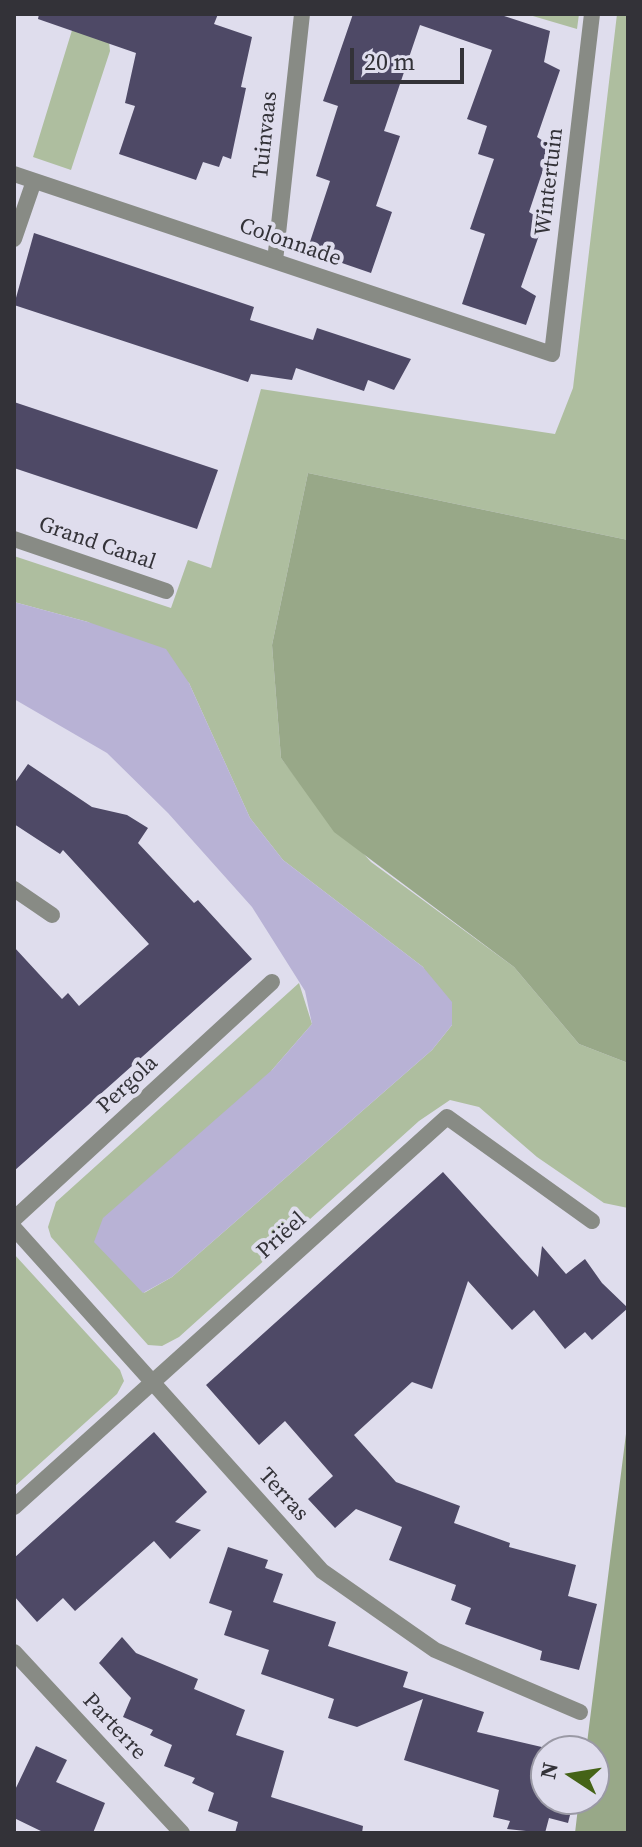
<!DOCTYPE html>
<html>
<head>
<meta charset="utf-8">
<style>
  body { margin:0 }
  #map { position:relative; width:642px; height:1847px; overflow:hidden; background:#dfdded; font-family:"Source Serif 4",serif }
  canvas { display:block }
  .frame { position:absolute; inset:0; border:16px solid #333238; pointer-events:none }
  .north { position:absolute; left:530px; top:1735px; width:80px; height:80px; box-sizing:border-box; background:#dfdded; border:2px solid #9a99a5; border-radius:50%; rotate:282deg; font-size:22px; font-weight:700; line-height:32px; text-align:center; color:#333238 }
  .north::after { content:''; display:block; margin:auto; width:28px; height:36px; background:#456317; clip-path:polygon(50% 0,100% 100%,50% 72%,0 100%) }
  .scale { position:absolute; left:350px; top:48px; width:114px; height:36px; box-sizing:border-box; border:4px solid #333238; border-top:0; padding-left:10px; font-size:24px; line-height:28px; white-space:nowrap; color:#333238; -webkit-text-stroke:6px #dfdded; paint-order:stroke }
</style>
</head>
<body>
<div id="map">
<canvas width="642" height="1847"></canvas>
<div class="frame"></div>
<div class="north">N</div>
<div class="scale">20 m</div>
</div>
<script>
const ctx = document.querySelector('canvas').getContext('2d');
ctx.lineJoin = 'round';
function fill(path, color) { ctx.fillStyle = color; ctx.fill(path, 'evenodd'); }
const toPath = rows => new Path2D(rows.map(r => 'M' + r).join(''));
function strokePath(path, color, width, dash) { ctx.strokeStyle = color; ctx.lineWidth = width; ctx.lineCap = dash ? 'butt' : 'round'; ctx.setLineDash(dash || []); ctx.stroke(path); }
function drawText(font, color, halo, rows, align = 'center') {
  ctx.font = font + ' "Source Serif 4",serif'; ctx.lineWidth = 8; ctx.setLineDash([]); ctx.textBaseline = 'middle'; ctx.strokeStyle = halo; ctx.fillStyle = color; for (const [text, x, y, turn = 0] of rows) {
    ctx.save(); ctx.translate(x, y); ctx.rotate((+turn || 0) * Math.PI / 180); ctx.textAlign = isNaN(turn) ? turn : align; if (halo) ctx.strokeText(text, 0, 0); ctx.fillText(text, 0, 0); ctx.restore();
  }
}
fill(toPath([
  [77,14,106,14,110,51,71,170,33,157],
  [526,14,579,14,577,29],
  [617,14,628,14,628,540,308,473,272,645,281,758,303,787,371,862,514,967,579,1044,628,1063,628,1208,604,1203,537,1157,479,1107,450,1100,419,1121,179,1337,162,1346,148,1345,51,1237,48,1227,56,1202,299,983,312,1024,272,1070,144,1293,172,1277,432,1050,452,1025,423,967,283,860,250,818,189,683,88,622,14,602,14,556,171,608,188,560,211,568,261,389,555,434,573,388],
  [14,1254,120,1370,124,1381,117,1394,14,1487]
]), '#aebe9f');
fill(toPath([
  [308,473,628,540,628,1063,579,1044,514,967,334,832,281,758,272,645],
  [628,1418,628,1833,575,1833,579,1799,594,1799,594,1751,586,1751]
]), '#98a888');
fill(toPath([
  [14,602,88,622,166,649,189,683,250,818,283,860,423,967,452,1002,452,1025,432,1050,172,1277,143,1293,94,1242,103,1218,272,1070,312,1024,305,991,252,907,168,813,107,753,14,699]
]), '#b8b2d5');
fill(toPath([
  [39,14,218,14,214,24,252,37,241,87,246,88,231,159,223,156,219,167,203,162,196,180,119,154,135,106,125,103,136,53,38,19],
  [353,14,498,14,550,31,544,62,560,70,537,137,551,146,529,212,544,221,521,287,536,296,526,325,462,304,485,234,470,229,494,159,478,154,487,126,467,119,492,50,420,25,384,131,400,136,376,206,392,212,371,273,307,251,330,181,316,176,338,106,323,101],
  [34,233,254,307,250,320,313,340,317,328,411,359,394,390,368,380,364,391,296,368,292,380,251,374,248,382,14,305],
  [14,402,218,470,197,529,14,468],
  [28,764,92,807,127,815,148,828,138,843,194,903,198,900,252,959,14,1171,14,947,62,999,68,993,79,1006,149,944,63,850,60,854,14,824,14,784],
  [443,1172,538,1277,542,1246,566,1274,585,1259,602,1283,628,1308,592,1340,585,1332,565,1349,534,1310,512,1330,468,1281,432,1389,412,1382,354,1435,396,1482,460,1506,454,1523,510,1543,509,1547,576,1565,568,1596,597,1604,579,1670,540,1660,542,1651,465,1624,471,1608,451,1600,456,1585,389,1560,402,1527,356,1509,335,1528,308,1499,333,1476,285,1421,259,1445,206,1385],
  [154,1432,207,1492,175,1522,201,1530,170,1559,154,1541,75,1611,63,1598,37,1622,14,1596,14,1558],
  [228,1547,268,1560,265,1568,283,1574,273,1602,336,1622,328,1646,408,1672,403,1687,484,1712,477,1732,559,1751,546,1751,546,1799,574,1799,568,1823,549,1818,545,1833,507,1829,510,1821,493,1817,499,1790,404,1760,423,1699,357,1727,328,1718,334,1699,261,1674,269,1650,224,1635,232,1611,209,1603],
  [122,1637,136,1653,198,1679,194,1689,245,1710,236,1735,284,1751,271,1797,363,1826,362,1833,235,1833,238,1822,208,1811,214,1793,192,1783,195,1778,164,1766,172,1745,150,1735,153,1730,123,1717,131,1698,99,1663],
  [36,1746,67,1760,56,1782,105,1803,93,1833,45,1833,14,1818,14,1792]
]), '#4e4966');
strokePath(toPath([
  [14,174,552,354,592,14],
  [14,239,34,181],
  [275,261,302,14],
  [14,539,166,591],
  [14,889,52,915],
  [14,1219,272,982],
  [14,1228,322,1571,435,1650,580,1712],
  [14,1507,447,1117,592,1221],
  [14,1652,182,1833]
]), '#888b85', 16);
drawText('22px', '#333238', '#dfdded', [
  ["Tuinvaas",266,135,-84],
  ["Wintertuin",550,182,-83],
  ["Colonnade",290,243,19],
  ["Grand Canal",97,544,19],
  ["Pergola",128,1085,-43],
  ["Priëel",282,1236,-42],
  ["Terras",283,1495,48],
  ["Parterre",114,1727,47]
]);
</script>
</body>
</html>
